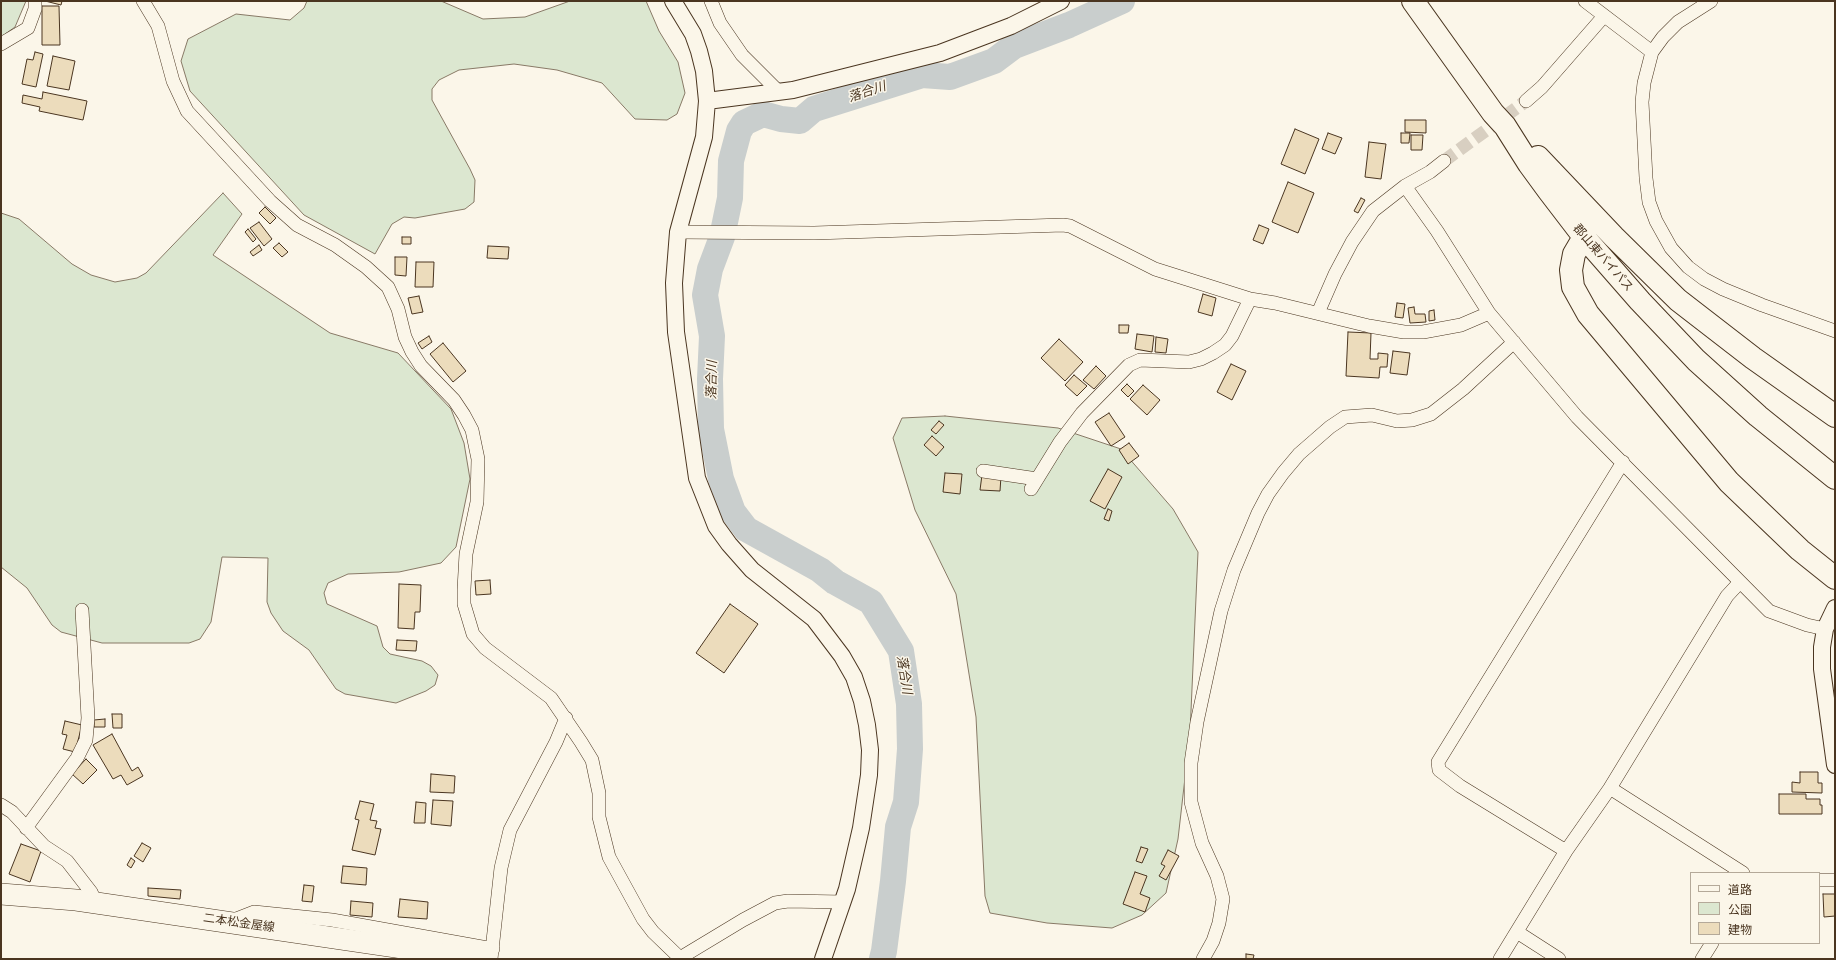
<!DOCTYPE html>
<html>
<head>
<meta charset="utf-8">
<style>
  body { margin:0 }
  #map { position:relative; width:1836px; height:960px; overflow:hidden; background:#fbf6e9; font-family:Figtree,"Noto Sans JP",sans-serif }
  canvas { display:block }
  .frame { position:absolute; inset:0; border:2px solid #4a3520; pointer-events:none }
  .legend { position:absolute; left:1690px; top:872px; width:130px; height:72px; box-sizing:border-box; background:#fbf6e9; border:1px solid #b4a999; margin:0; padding:5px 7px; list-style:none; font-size:12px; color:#4a3520 }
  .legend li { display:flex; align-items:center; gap:8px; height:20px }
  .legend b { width:20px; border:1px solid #b4a999 }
</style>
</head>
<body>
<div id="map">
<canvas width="1836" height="960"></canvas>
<div class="frame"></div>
<ul class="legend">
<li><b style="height:5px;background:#fbf6e9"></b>道路</li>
<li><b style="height:11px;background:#dce7d0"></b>公園</li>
<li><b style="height:11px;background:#ecdcbc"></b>建物</li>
</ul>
</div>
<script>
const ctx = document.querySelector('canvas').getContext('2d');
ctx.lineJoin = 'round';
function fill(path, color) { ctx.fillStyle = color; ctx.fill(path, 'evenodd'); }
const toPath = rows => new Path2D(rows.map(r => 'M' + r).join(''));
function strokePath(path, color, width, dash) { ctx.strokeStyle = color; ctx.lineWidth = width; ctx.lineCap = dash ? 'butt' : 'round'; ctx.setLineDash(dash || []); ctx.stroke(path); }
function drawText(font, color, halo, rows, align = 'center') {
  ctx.font = font + ' Figtree,"Noto Sans JP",sans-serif'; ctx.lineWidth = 3; ctx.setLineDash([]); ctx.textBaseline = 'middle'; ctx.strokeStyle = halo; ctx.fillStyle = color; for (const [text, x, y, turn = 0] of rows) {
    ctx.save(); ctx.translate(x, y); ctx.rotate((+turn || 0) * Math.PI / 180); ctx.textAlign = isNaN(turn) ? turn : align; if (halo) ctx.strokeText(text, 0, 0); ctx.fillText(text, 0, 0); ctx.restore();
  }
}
const green = toPath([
  [1,1,26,1,15,27,1,37,1,1],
  [307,1,441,1,483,19,525,17,570,1,646,1,659,31,678,62,685,93,677,114,667,120,635,119,602,83,557,70,514,64,459,70,439,80,432,89,432,100,470,169,475,180,474,202,465,209,415,218,404,217,392,224,375,254,304,215,190,91,181,61,188,39,236,14,290,20,304,8,307,1],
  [223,193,242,214,213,255,330,333,398,353,451,409,464,443,470,479,456,547,441,563,399,572,348,574,328,583,324,593,327,604,377,626,383,647,390,654,422,661,431,666,438,675,435,685,426,691,396,703,345,694,336,689,309,650,283,631,271,613,267,602,268,558,222,557,211,622,200,639,189,643,102,643,61,632,52,625,27,588,1,567,1,213,19,219,72,264,91,275,115,282,137,278,146,273,223,193],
  [945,416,1058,428,1121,449,1173,509,1198,552,1190,734,1178,839,1166,893,1142,915,1112,928,1047,923,990,913,985,896,976,717,956,594,915,510,893,438,902,418,945,416]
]);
fill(green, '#dce7d0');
strokePath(green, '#887966', 1);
strokePath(toPath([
  [882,959,884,951,893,881,898,827,906,802,910,749,909,704,901,651,871,602,835,582,820,570,746,529,733,512,721,479,711,429,710,379,712,336,705,295,710,269,722,237,730,198,731,161,739,131,744,123,763,114,781,119,800,121,814,109,922,75,950,77,994,61,1014,46,1069,25,1122,1]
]), '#c9cecd', 26);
const building = toPath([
  [45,1,62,1,61,5,45,1],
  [42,6,59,6,60,45,42,45,42,6],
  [35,52,43,54,36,87,22,84,27,59,33,60,35,52],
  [53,56,75,61,69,90,47,86,53,56],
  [43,92,87,101,83,120,39,111,40,107,22,103,23,95,42,99,43,92],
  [1405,120,1426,120,1426,133,1405,132,1405,120],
  [1295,129,1319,139,1305,174,1281,164,1295,129],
  [1328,133,1342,138,1335,154,1322,149,1328,133],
  [1401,133,1410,133,1409,143,1401,143,1401,133],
  [1411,135,1423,135,1422,150,1411,150,1411,135],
  [1369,142,1386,144,1381,179,1365,177,1369,142],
  [1288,182,1314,193,1298,233,1272,222,1288,182],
  [1361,198,1365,200,1358,213,1354,211,1361,198],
  [265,207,276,218,270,224,259,213,265,207],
  [259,222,272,239,264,246,250,228,259,222],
  [1259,225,1269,229,1263,244,1253,240,1259,225],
  [248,229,256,239,253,242,245,232,248,229],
  [402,237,411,237,411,244,402,244,402,237],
  [279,243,288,252,282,257,273,248,279,243],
  [259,245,262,250,253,256,250,252,259,245],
  [488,246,509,247,508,259,487,258,488,246],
  [395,257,407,257,406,276,395,275,395,257],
  [416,262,434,262,433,287,415,287,416,262],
  [1203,294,1216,298,1212,316,1198,312,1203,294],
  [419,296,423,312,412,314,408,298,419,296],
  [1397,303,1405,304,1403,318,1395,317,1397,303],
  [1414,307,1415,314,1425,314,1426,322,1410,323,1408,308,1414,307],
  [1434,310,1435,320,1429,321,1429,311,1434,310],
  [1119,325,1129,325,1128,333,1119,333,1119,325],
  [1348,332,1371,333,1370,359,1378,359,1378,353,1388,354,1387,367,1380,367,1379,378,1346,376,1348,332],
  [1137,334,1154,336,1152,352,1135,349,1137,334],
  [429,336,432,342,422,349,418,343,429,336],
  [1156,337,1168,339,1166,353,1155,352,1156,337],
  [1059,339,1083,362,1065,381,1041,358,1059,339],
  [443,343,466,371,453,382,430,354,443,343],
  [1393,351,1410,353,1407,375,1390,373,1393,351],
  [1231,364,1246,371,1232,400,1217,392,1231,364],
  [1096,366,1106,376,1094,389,1083,380,1096,366],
  [1074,375,1087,386,1077,396,1065,385,1074,375],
  [1127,384,1134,391,1128,397,1121,390,1127,384],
  [1143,385,1160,400,1147,415,1130,399,1143,385],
  [1109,413,1125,437,1111,446,1095,422,1109,413],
  [939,421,944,425,936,434,931,430,939,421],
  [932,436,944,447,936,456,924,445,932,436],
  [1129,443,1139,456,1128,464,1119,450,1129,443],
  [1108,469,1122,477,1105,509,1090,501,1108,469],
  [945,473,962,474,960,494,943,492,945,473],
  [982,475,1001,476,1000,491,980,490,982,475],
  [1108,509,1112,511,1109,521,1104,519,1108,509],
  [490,580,491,594,476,595,475,581,490,580],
  [399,584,421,585,420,612,415,612,414,629,398,628,399,584],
  [730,604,758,624,724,673,696,653,730,604],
  [397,640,417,641,416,651,396,650,397,640],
  [112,714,122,714,122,728,113,728,112,714],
  [105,719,105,727,94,727,94,720,105,719],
  [65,721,82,725,75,752,63,749,67,735,62,734,65,721],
  [112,734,132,771,138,767,143,776,127,785,121,775,113,779,93,745,112,734],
  [86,759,97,770,83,784,72,774,86,759],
  [1800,772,1818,772,1818,783,1822,783,1822,793,1792,792,1792,782,1800,783,1800,772],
  [431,774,455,776,454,793,430,792,431,774],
  [1779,794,1806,794,1806,799,1820,799,1820,805,1822,805,1822,814,1779,814,1779,794],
  [433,800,453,801,451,826,431,824,433,800],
  [360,801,374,804,370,820,377,821,375,828,381,829,375,855,352,850,359,820,355,819,360,801],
  [416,802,426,803,425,823,414,823,416,802],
  [142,843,151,848,143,862,134,856,142,843],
  [21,844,41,851,30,882,9,874,21,844],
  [1141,847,1148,849,1142,863,1136,861,1141,847],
  [1168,850,1179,856,1166,880,1159,876,1165,866,1161,864,1168,850],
  [131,858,135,861,131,868,127,865,131,858],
  [343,866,367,868,366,885,341,883,343,866],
  [1135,872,1147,876,1140,894,1150,898,1145,912,1123,904,1135,872],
  [304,885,314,886,312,902,302,901,304,885],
  [148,888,181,890,180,899,148,896,148,888],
  [1823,894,1835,894,1835,916,1824,917,1823,894],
  [400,899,428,902,427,919,398,917,400,899],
  [351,901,373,903,372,917,350,915,351,901],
  [1246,954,1254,955,1253,959,1246,959,1246,954]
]);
fill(building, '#ecdcbc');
strokePath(building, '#4a3520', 1);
strokePath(toPath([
  [1444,161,1526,101]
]), '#d8cfc1', 13, [13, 6]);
const minor = toPath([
  [143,1,158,26,173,81,187,111,270,201,297,225,335,245,366,267,388,287,398,309,405,337,412,352,421,366,454,400,464,415,472,430,478,459,477,502,466,554,464,589,464,604,473,634,485,648,551,698,581,742,592,760,599,793,599,817,609,857,643,919,653,932,681,959],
  [711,1,720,23,742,55,779,92],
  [1585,1,1652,52],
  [1711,1,1678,22,1663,37,1652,52,1644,83,1642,102,1646,178,1649,202,1656,221,1671,248,1688,267,1704,279,1723,289,1762,305,1835,331],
  [1,44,28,28,35,9,35,1],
  [1526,101,1542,87,1604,16],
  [1405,186,1437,231,1489,313,1577,417,1769,611,1807,625,1825,629],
  [678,232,814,233,1063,225,1070,226,1155,269,1250,299,1275,303,1369,326,1404,332,1423,332,1461,325,1489,313],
  [1318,313,1335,274,1352,242,1373,211,1405,186,1430,172,1444,161],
  [983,471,1037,479],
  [1031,489,1060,442,1082,413,1129,365,1140,360,1189,362,1201,359,1213,353,1225,345,1232,336,1250,299],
  [1610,788,1743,873],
  [1,805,12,812,44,846,67,861,91,892,96,903],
  [26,828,77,758,86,740,88,718,82,610],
  [1566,851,1460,786,1439,770,1438,762,1623,462],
  [1819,880,1835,880],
  [231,921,254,912,332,920,493,949],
  [1517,932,1559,959],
  [680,958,743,920,775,903,788,901,843,902],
  [491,959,501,868,510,830,556,742,566,718],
  [1203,959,1213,941,1219,923,1223,899,1217,876,1202,843,1191,802,1191,763,1197,722,1221,611,1234,570,1258,513,1268,494,1283,473,1299,454,1330,427,1345,417,1372,415,1397,421,1412,420,1431,414,1463,389,1514,342],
  [1500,959,1566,851,1610,788,1727,596,1740,582],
  [1702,959,1712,943]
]);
const tertiary = toPath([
  [673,1,693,34,699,51,704,71,707,101,704,137,678,232,674,283,676,332,697,478,716,526,729,544,752,570,814,619,842,656,854,677,862,701,867,725,870,750,869,775,861,828,847,889,823,959],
  [707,101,793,90,940,53,1011,26,1061,1],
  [1835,608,1825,629,1822,647,1822,669,1835,765]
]);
const primary = toPath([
  [1,894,76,900,477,959]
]);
const trunk = toPath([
  [1413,1,1493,113,1505,126,1529,164,1548,190,1584,237,1640,301,1696,360,1758,416,1835,478],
  [1538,157,1614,237,1678,300,1753,358,1835,416],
  [1584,237,1574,254,1571,270,1573,287,1588,314,1729,482,1800,550,1835,578]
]);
strokePath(minor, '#4a3520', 14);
strokePath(tertiary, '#4a3520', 18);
strokePath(primary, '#4a3520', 22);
strokePath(trunk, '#4a3520', 24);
strokePath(minor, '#fbf6e9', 13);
strokePath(tertiary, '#fbf6e9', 16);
strokePath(primary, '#fbf6e9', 21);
strokePath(trunk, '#fbf6e9', 22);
drawText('12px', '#4a3520', '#fbf6e9', [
  ["郡山東バイパス",1603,258,49],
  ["二本松金屋線",239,923,8]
]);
drawText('italic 13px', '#4a3520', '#fbf6e9', [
  ["落合川",867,92,-18],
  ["落合川",712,380,-89],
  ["落合川",904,675,81]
]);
</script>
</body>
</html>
